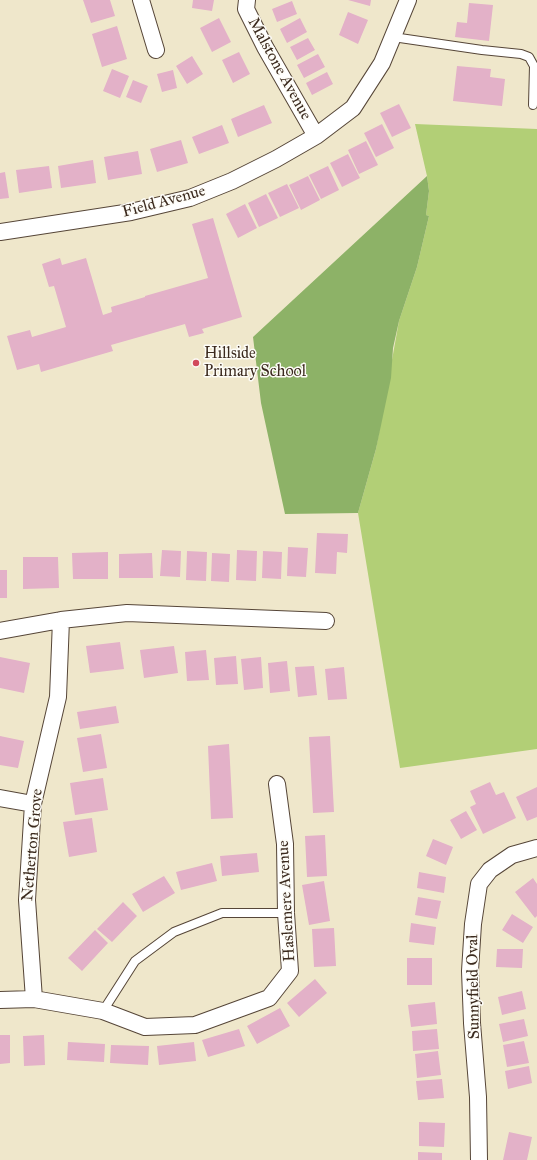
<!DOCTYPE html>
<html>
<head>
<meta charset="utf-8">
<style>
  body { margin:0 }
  canvas { display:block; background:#efe7cb }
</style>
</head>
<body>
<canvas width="537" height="1160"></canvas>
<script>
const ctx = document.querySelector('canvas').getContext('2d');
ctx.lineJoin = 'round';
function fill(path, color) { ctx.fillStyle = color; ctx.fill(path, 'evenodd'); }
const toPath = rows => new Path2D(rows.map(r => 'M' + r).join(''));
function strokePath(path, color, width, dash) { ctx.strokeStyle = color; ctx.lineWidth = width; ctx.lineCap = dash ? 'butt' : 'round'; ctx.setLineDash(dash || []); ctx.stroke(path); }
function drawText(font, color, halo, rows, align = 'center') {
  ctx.font = font + ' "IM FELL Great Primer",serif'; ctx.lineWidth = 3; ctx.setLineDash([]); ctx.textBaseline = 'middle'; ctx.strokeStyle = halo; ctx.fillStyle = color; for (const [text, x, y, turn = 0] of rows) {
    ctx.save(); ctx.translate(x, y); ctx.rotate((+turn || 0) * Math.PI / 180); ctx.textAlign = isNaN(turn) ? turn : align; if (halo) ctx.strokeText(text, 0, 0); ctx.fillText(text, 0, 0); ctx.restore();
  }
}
fill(toPath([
  [415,124,537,129,537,749,400,768,358,513,376,449,399,321,417,267,429,216,426,215,429,191,427,176]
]), '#b2cf76');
fill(toPath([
  [427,176,429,191,426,215,429,216,417,267,399,321,393,348,391,378,376,449,358,513,285,514,261,403,253,337]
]), '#8db267');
fill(toPath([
  [83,0,110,0,115,16,91,23],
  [193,0,214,0,212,11,192,8],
  [348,0,371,0,370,6],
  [292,1,297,14,277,22,272,9],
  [469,3,493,5,489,41,455,37,457,22,467,23],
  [348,12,368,20,358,44,339,35],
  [219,18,231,42,212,52,200,28],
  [300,18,307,32,287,43,280,29],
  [117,26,127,59,102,67,92,34],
  [308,38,315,50,297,60,290,47],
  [239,52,250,74,233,83,222,60],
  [318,54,325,67,304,78,297,65],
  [192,56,203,74,187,84,176,66],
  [457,66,491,69,490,77,505,79,502,106,453,101],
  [112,69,129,76,120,98,103,91],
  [173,70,177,88,162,92,157,74],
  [327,72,333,84,312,95,306,83],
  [133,80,148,86,141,103,126,97],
  [399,104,411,128,392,137,380,113],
  [264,105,272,123,238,137,231,119],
  [382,124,394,148,376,157,364,133],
  [222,125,229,143,199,154,192,137],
  [181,140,188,163,157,172,150,149],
  [366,141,378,165,359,174,348,150],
  [138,151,142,174,108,180,104,157],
  [348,154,360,178,342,187,330,163],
  [93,160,96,183,61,188,58,166],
  [49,166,52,188,19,193,16,170],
  [328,166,339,190,321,199,309,175],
  [5,172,9,198,0,199,0,173],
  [308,176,320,200,301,210,289,185],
  [287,184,299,208,280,217,268,193],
  [266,194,278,218,259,227,248,203],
  [245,204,257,228,238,238,226,214],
  [213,218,242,317,202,329,204,333,189,337,185,324,111,345,113,351,41,372,39,364,17,370,7,336,30,330,32,337,66,327,54,286,49,287,42,264,60,258,62,265,86,258,103,315,112,312,111,307,145,297,145,296,208,278,192,224],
  [317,533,348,534,347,553,337,552,336,574,315,573],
  [288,547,308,548,306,577,287,576],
  [162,550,181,551,180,577,160,576],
  [237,550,257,551,256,581,236,580],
  [187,551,207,552,206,581,186,580],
  [263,551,282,552,281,579,262,578],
  [108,552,108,579,73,579,72,553],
  [152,553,153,578,119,578,119,554],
  [212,553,230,554,229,582,211,581],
  [23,557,58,557,59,588,23,589],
  [0,570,7,570,7,598,0,598],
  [120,642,124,669,90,673,86,646],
  [174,646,178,673,144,678,140,650],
  [206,650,209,680,187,681,185,652],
  [236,656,238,684,216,685,214,658],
  [0,657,30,663,24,693,0,688],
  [261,657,263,688,244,690,241,659],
  [287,661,290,691,270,693,268,663],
  [314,666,317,695,298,697,295,667],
  [344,667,347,699,328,700,325,669],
  [116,706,119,723,80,729,77,712],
  [101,734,107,768,83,772,77,738],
  [0,736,24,741,18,768,0,765],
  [330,736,334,812,313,813,309,737],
  [229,744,233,818,211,819,208,746],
  [103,778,108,810,75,815,70,783],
  [490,782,496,795,504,792,516,818,483,834,470,807,476,804,470,791],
  [537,787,537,817,527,821,516,797],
  [466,811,477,830,461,839,450,820],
  [92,818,97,852,69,857,63,822],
  [325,835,327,876,307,877,305,836],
  [433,839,453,847,446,865,426,856],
  [257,853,259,872,222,876,220,856],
  [212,863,217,881,181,890,176,872],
  [419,872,446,877,444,893,417,888],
  [164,876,175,893,143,912,132,894],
  [533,878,537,884,537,916,535,918,515,892],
  [324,881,330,921,309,925,302,885],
  [418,897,441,901,437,919,415,915],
  [123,902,137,916,112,942,97,929],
  [512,914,533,927,523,943,502,930],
  [411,923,436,927,434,945,409,942],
  [334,928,336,966,314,967,312,929],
  [95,930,108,943,82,971,68,958],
  [497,949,523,949,522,968,496,967],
  [407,958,432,958,432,985,407,985],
  [315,979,327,993,299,1017,287,1003],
  [522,991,526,1009,502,1015,498,997],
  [435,1002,437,1024,411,1027,408,1005],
  [280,1008,290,1026,257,1044,247,1026],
  [524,1019,528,1036,503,1042,499,1024],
  [239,1029,245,1046,208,1057,202,1040],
  [437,1029,439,1049,413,1051,412,1031],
  [0,1035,10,1035,10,1063,0,1064],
  [44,1035,45,1065,24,1066,23,1036],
  [524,1041,529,1063,507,1067,503,1045],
  [68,1042,105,1044,104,1062,67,1060],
  [194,1042,196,1061,159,1065,157,1046],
  [111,1045,149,1046,148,1065,110,1063],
  [438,1051,441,1075,417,1078,415,1054],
  [529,1066,532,1083,508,1089,505,1071],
  [442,1079,444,1098,418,1100,416,1081],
  [419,1122,445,1123,444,1147,419,1146],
  [509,1132,532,1137,527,1160,503,1160],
  [418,1152,442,1153,442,1160,418,1160]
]), '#e3b1c8');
const lane = toPath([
  [393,37,482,50,521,54,529,57,534,66,533,105],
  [103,1011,135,961,174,932,222,913,286,913]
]);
const street = toPath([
  [141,0,156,50],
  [247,0,246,9,265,47,316,136],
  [0,232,131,212,190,198,232,181,276,159,316,136,353,108,382,63,408,0],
  [0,631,61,620,127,613,326,621],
  [0,798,33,804],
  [34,999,27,900,33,804,58,697,61,620],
  [0,1000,34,999,103,1011,145,1027,195,1025,269,998,290,971,286,913,285,844,277,784],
  [479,1160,478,1097,472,1023,470,971,473,924,479,884,490,870,512,855,537,848]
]);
strokePath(lane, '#564638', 10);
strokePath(street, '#564638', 18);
strokePath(lane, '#fff', 8);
strokePath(street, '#fff', 16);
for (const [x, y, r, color] of [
  [196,363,4,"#d1495b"]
]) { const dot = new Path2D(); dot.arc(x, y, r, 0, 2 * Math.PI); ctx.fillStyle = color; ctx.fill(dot); strokePath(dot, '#fdfcf7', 1.5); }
drawText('16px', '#3b2a1e', '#fdfcf7', [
  ["Malstone Avenue",279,69,61],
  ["Field Avenue",164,202,-15],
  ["Netherton Grove",33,845,-85],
  ["Haslemere Avenue",287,901,-93],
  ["Sunnyfield Oval",474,987,-91]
]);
drawText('16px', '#3b2a1e', '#fdfcf7', [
  ["Hillside",204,354],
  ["Primary School",204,372]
], 'left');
</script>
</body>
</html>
